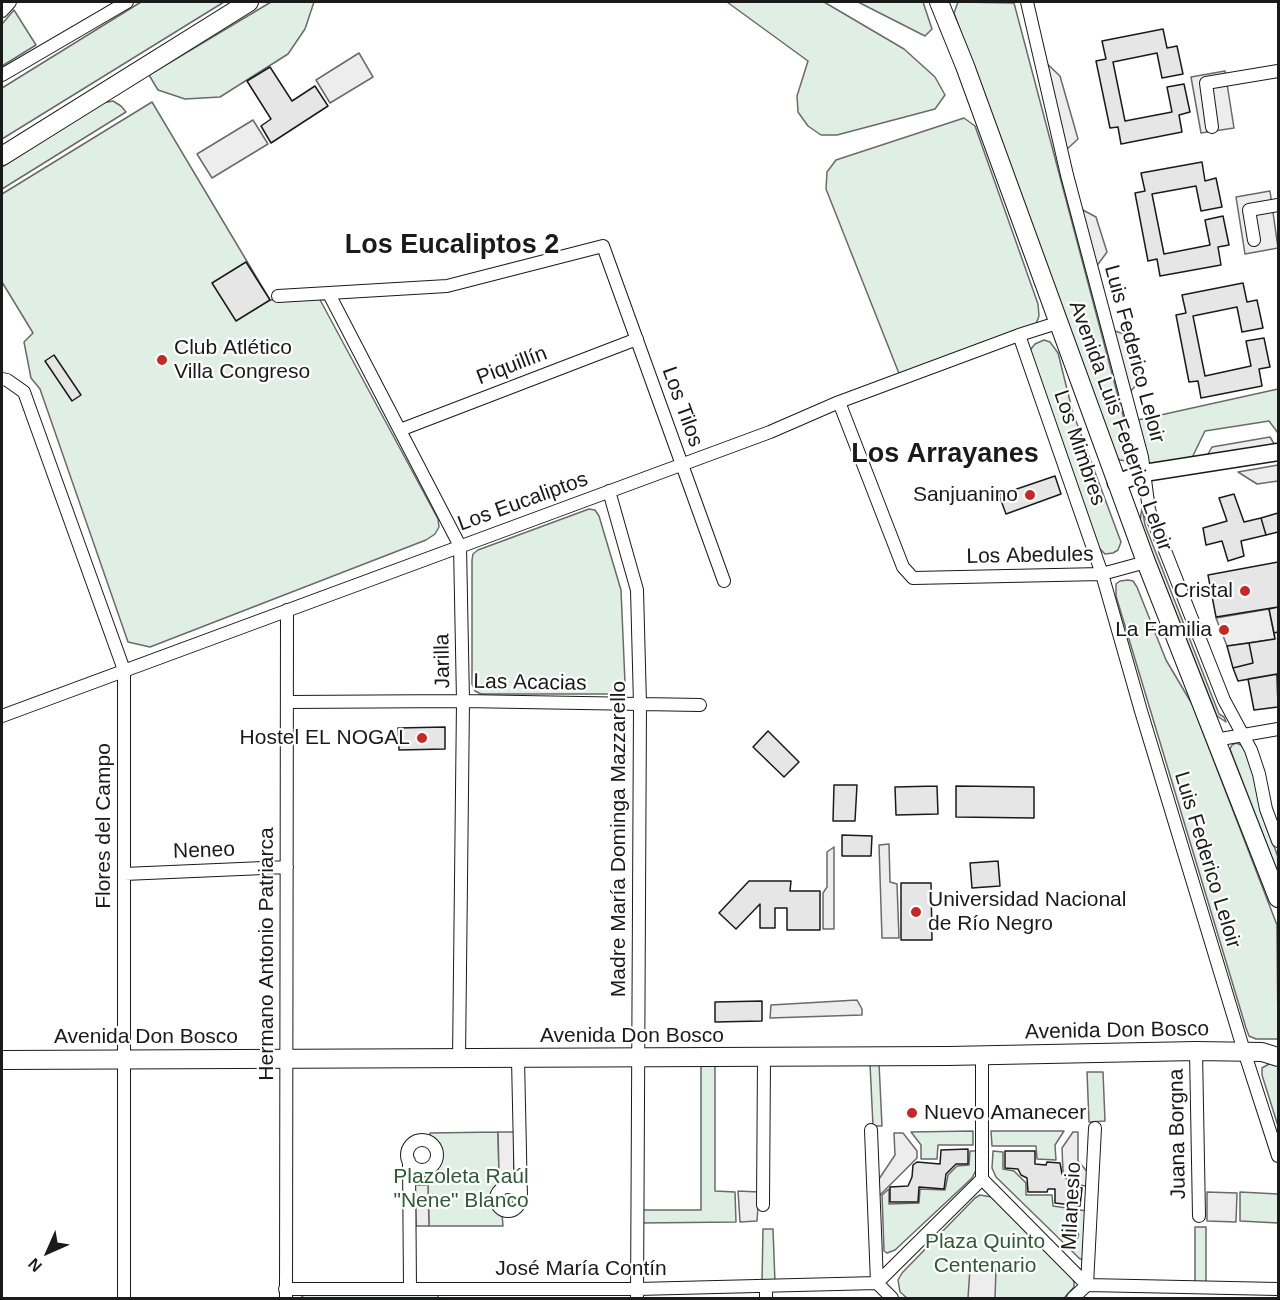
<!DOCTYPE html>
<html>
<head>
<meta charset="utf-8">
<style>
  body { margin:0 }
  #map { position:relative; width:1280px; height:1300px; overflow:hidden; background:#fff; font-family:Helvetica,sans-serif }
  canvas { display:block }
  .frame { position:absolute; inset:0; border:3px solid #1a1a1a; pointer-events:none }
  .north { position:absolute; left:18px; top:1222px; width:60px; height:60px; -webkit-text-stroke:4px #fff; paint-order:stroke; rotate:225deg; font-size:16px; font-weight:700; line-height:24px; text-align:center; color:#1a1a1a }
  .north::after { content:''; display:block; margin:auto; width:21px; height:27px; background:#1a1a1a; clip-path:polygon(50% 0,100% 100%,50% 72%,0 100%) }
</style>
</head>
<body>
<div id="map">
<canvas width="1280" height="1300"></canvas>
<div class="frame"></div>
<div class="north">N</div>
</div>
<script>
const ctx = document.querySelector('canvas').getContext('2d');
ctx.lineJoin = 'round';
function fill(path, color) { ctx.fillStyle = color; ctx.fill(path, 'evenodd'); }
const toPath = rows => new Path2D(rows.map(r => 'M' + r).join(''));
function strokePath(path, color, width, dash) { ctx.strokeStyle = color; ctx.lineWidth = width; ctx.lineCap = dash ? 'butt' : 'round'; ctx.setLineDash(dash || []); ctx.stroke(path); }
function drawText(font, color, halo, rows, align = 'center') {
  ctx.font = font + ' Helvetica,sans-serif'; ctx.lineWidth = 4.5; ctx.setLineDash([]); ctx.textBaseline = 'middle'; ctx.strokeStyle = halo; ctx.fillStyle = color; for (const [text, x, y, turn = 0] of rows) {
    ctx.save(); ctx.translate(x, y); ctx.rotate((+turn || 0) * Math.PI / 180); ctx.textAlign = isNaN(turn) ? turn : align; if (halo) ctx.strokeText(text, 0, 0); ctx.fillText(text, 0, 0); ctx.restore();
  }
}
const green = toPath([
  [141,2,224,2,2,139,2,88,141,2],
  [271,2,314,2,305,29,288,54,220,97,185,99,158,90,149,75,271,2],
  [727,2,824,2,904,49,935,77,945,95,935,109,837,135,821,135,808,126,798,112,797,96,808,61,727,2],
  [858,2,923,2,932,29,925,36,858,2],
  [958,2,1014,3,1133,453,1130,459,1126,461,1120,460,1114,455,954,13,958,2],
  [14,10,36,45,2,66,2,24,14,10],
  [113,101,121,106,126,112,2,189,2,167,102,103,113,101],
  [152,102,270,300,319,298,438,519,439,527,435,534,426,540,150,647,128,642,40,389,31,378,24,342,33,333,2,282,2,194,152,102],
  [964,118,975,126,1038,304,1039,316,1036,324,900,376,826,189,827,172,836,160,964,118],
  [1044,340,1050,342,1058,353,1073,413,1118,534,1121,542,1118,550,1113,553,1105,554,1099,548,1027,354,1035,344,1044,340],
  [1278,389,1278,433,1269,421,1205,431,1188,466,1151,467,1148,462,1138,420,1278,389],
  [1142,507,1145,525,1219,714,1224,717,1226,722,1217,716,1140,522,1142,507],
  [589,509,595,510,599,516,621,590,625,683,622,690,615,694,481,694,475,691,472,684,472,560,473,554,478,550,589,509],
  [1128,580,1133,581,1137,587,1166,660,1192,704,1277,925,1278,1039,1256,1039,1249,1036,1246,1028,1116,596,1116,584,1120,581,1128,580],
  [1236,743,1241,745,1246,751,1254,775,1261,810,1278,857,1278,873,1230,749,1232,745,1236,743],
  [701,1063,715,1063,715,1191,735,1192,736,1222,640,1223,640,1210,701,1210,701,1063],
  [879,1063,882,1126,873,1126,870,1064,879,1063],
  [1269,1064,1278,1064,1278,1126,1262,1075,1262,1068,1269,1064],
  [1087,1072,1103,1072,1105,1121,1089,1122,1087,1072],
  [973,1131,973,1145,938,1145,937,1159,921,1159,921,1145,911,1132,973,1131],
  [991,1131,1064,1131,1055,1145,1056,1160,1037,1159,1036,1146,992,1146,991,1131],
  [498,1132,499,1174,514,1174,496,1187,492,1196,494,1207,502,1214,503,1226,429,1226,428,1185,415,1185,437,1166,440,1160,439,1148,430,1138,430,1133,498,1132],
  [970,1151,977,1151,977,1168,972,1178,895,1250,887,1253,884,1251,882,1195,889,1189,889,1204,919,1203,920,1189,945,1190,948,1175,957,1166,969,1165,970,1151],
  [993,1151,1003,1152,1003,1169,1014,1171,1026,1183,1026,1195,1052,1195,1053,1206,1087,1211,1083,1259,1080,1259,996,1177,992,1168,993,1151],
  [1240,1192,1278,1194,1278,1223,1240,1221,1240,1192],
  [980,1195,992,1197,1072,1277,1074,1282,1074,1287,1064,1298,907,1298,900,1292,898,1280,902,1273,975,1198,980,1195],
  [1195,1227,1206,1227,1206,1283,1195,1283,1195,1227],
  [763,1229,773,1229,775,1283,762,1282,763,1229],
  [306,1294,438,1295,438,1298,300,1298,306,1294]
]);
fill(green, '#e0efe3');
strokePath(green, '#6a6a6a', 1.5);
const parking = toPath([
  [359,53,373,77,330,103,316,80,359,53],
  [1040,57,1060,76,1078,139,1065,151,1040,57],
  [1225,71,1234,128,1201,133,1191,77,1225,71],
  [253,120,268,144,212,178,197,154,253,120],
  [1270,191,1278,248,1245,254,1236,197,1270,191],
  [1081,209,1096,217,1107,252,1096,267,1081,209],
  [1112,330,1127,335,1140,381,1128,394,1112,330],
  [1270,437,1278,450,1203,463,1212,447,1270,437],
  [1278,465,1278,481,1257,484,1238,472,1278,465],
  [1269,609,1275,639,1227,646,1216,618,1269,609],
  [889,844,890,882,897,884,899,938,882,938,879,845,889,844],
  [834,847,834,929,823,929,823,893,827,887,827,852,834,847],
  [857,1000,862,1009,862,1015,770,1018,771,1005,857,1000],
  [498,1132,514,1132,514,1174,499,1174,498,1132],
  [1073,1132,1078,1132,1078,1161,1091,1176,1092,1187,1074,1184,1063,1172,1062,1148,1073,1132],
  [894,1133,903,1133,917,1151,917,1158,878,1197,877,1182,895,1155,894,1133],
  [415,1185,428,1185,429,1226,416,1226,415,1185],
  [738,1191,759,1192,757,1221,740,1222,738,1191],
  [1207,1192,1237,1193,1236,1222,1207,1221,1207,1192],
  [970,1268,996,1269,995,1298,968,1298,970,1268]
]);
fill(parking, '#ededed');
strokePath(parking, '#6a6a6a', 1.5);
const building = toPath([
  [1163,29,1167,48,1177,46,1183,74,1162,78,1157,53,1113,62,1125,121,1172,112,1167,87,1184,84,1190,112,1179,115,1182,132,1121,144,1118,127,1110,128,1096,61,1106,59,1102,41,1163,29],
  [270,67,292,101,315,86,328,106,271,143,261,126,271,119,247,81,270,67],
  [1202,162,1205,181,1216,178,1222,207,1201,211,1196,186,1152,194,1164,254,1210,245,1205,220,1223,216,1229,245,1218,247,1221,265,1160,276,1157,259,1148,261,1135,193,1145,191,1141,173,1202,162],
  [246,262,270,300,236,321,212,283,246,262],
  [1243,283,1247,302,1257,300,1263,328,1242,332,1237,307,1193,316,1205,376,1251,366,1246,341,1264,338,1270,367,1259,369,1262,386,1201,398,1198,381,1189,382,1176,315,1186,313,1182,295,1243,283],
  [54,355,81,395,72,401,45,361,54,355],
  [1055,476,1061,494,1006,514,999,495,1055,476],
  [1234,494,1244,522,1261,518,1266,535,1241,541,1244,556,1228,561,1222,541,1206,545,1203,528,1227,521,1219,498,1234,494],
  [1278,513,1278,532,1266,535,1261,518,1278,513],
  [1278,562,1278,607,1216,617,1208,575,1278,562],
  [1278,607,1278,632,1274,633,1269,609,1278,607],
  [1278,632,1278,674,1238,681,1233,668,1253,663,1249,643,1275,639,1274,633,1278,632],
  [1249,643,1253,663,1233,668,1227,646,1249,643],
  [1277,674,1278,707,1254,710,1248,679,1277,674],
  [445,727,445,749,399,750,398,728,445,727],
  [768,731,799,762,784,777,753,747,768,731],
  [834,785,857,785,855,821,833,821,834,785],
  [937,786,938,814,896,815,895,787,937,786],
  [956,786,1034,787,1034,818,956,817,956,786],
  [842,835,872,836,871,856,842,856,842,835],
  [998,861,1000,886,972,888,970,863,998,861],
  [749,881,791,881,790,891,820,891,820,930,787,930,787,908,775,908,775,928,760,928,760,904,736,929,719,913,749,881],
  [901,883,931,883,932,940,901,940,901,883],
  [762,1001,762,1021,715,1022,715,1002,762,1001],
  [968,1149,968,1164,956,1164,946,1174,944,1189,919,1187,918,1202,890,1202,890,1187,908,1186,912,1177,913,1165,917,1162,940,1164,941,1150,968,1149],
  [1005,1151,1035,1151,1035,1164,1046,1165,1047,1162,1060,1163,1062,1174,1072,1185,1082,1188,1080,1206,1055,1203,1055,1189,1048,1189,1047,1192,1028,1192,1027,1178,1021,1175,1018,1169,1005,1168,1005,1151],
  '1069.5 1235a4.5 4.5 0 1 1 9 0a4.5 4.5 0 1 1-9 0Z'
]);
fill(building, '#e6e6e6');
strokePath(building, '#1a1a1a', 1.5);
const minor = toPath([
  [1027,2,1067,175,1142,457,1149,510,1224,700,1251,750,1259,774,1266,809,1278,841],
  [2,11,10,2],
  [2,75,127,2],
  [1212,127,1206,83,1278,71],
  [1254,240,1249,210,1278,205],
  [329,294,460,546,463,701,459,1059],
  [278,296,447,286,603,246,724,581],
  [1019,335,1102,574,1141,711,1244,1051,1278,1156],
  [2,379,7,380,24,392,124,670,124,1298],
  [839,402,903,567,913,578,1102,574,1146,562],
  [400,430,637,339],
  [609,491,637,590,640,704,637,1298],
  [287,702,463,701,700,705],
  [2,716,770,432,839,402,1019,335,1057,323],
  [1215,740,1278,729],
  [124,874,287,867],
  [1196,1051,1199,1216],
  [518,1059,521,1198],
  '407 1155a15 15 0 1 1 30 0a15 15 0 1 1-30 0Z',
  [409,1161,410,1289],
  [982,1179,982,1056],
  '496 1199a12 12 0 1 1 24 0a12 12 0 1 1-24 0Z',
  [763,1205,764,1058],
  [1087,1285,1095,1128],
  [766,1286,766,1298],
  [285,1289,637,1289,877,1283,871,1130],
  [286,1298,287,610],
  [892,1298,877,1283,982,1179,1087,1285,1278,1289],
  [1073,1298,1087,1285]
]);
const tertiary = toPath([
  [1116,483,1144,473,1278,452]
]);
const secondary = toPath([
  [939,2,965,66,1146,562,1278,898],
  [2,156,249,2],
  [2,1060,948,1056,1196,1051,1262,1052,1278,1057]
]);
strokePath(minor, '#1a1a1a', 14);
strokePath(tertiary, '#1a1a1a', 19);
strokePath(secondary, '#1a1a1a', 20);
strokePath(minor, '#fff', 12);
strokePath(tertiary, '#fff', 16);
strokePath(secondary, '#fff', 18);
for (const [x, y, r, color] of [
  [162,360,6,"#c62828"],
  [1030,495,6,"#c62828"],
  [1245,591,6,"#c62828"],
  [1224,630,6,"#c62828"],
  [422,738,6,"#c62828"],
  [916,912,6,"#c62828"],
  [912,1113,6,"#c62828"]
]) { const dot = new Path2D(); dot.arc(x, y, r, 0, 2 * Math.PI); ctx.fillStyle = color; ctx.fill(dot); strokePath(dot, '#fff', 2); }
drawText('21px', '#1a1a1a', '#fff', [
  ["Club Atlético",174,348,"left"],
  ["Villa Congreso",174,372,"left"],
  ["Sanjuanino",1018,495],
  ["Cristal",1233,591],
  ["La Familia",1212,630],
  ["Hostel EL NOGAL",410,738],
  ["Universidad Nacional",928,900,"left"],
  ["de Río Negro",928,924,"left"],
  ["Nuevo Amanecer",924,1113,"left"]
], 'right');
drawText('21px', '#1a1a1a', '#fff', [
  ["Luis Federico Leloir",1134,354,75],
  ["Piquillín",512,366,-21],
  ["Los Tilos",682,407,70],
  ["Avenida Luis Federico Leloir",1120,426,70],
  ["Los Mimbres",1079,448,71],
  ["Los Eucaliptos",523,502,-20],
  ["Los Abedules",1030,556,-1],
  ["Jarilla",443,661,-91],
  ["Las Acacias",530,683,1],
  ["Flores del Campo",104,826,-90],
  ["Madre María Dominga Mazzarello",619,839,-90],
  ["Neneo",204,851,-2],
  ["Luis Federico Leloir",1207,860,73],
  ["Hermano Antonio Patriarca",267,954,-90],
  ["Avenida Don Bosco",1117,1031,-1],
  ["Avenida Don Bosco",632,1036],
  ["Avenida Don Bosco",146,1037],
  ["Juana Borgna",1178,1134,-91],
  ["Milanesio",1072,1206,-87],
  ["José María Contín",581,1269]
]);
drawText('21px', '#2b5a34', '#fff', [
  ["Plazoleta Raúl",461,1177],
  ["\"Nene\" Blanco",461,1201],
  ["Plaza Quinto",985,1242],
  ["Centenario",985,1266]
]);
drawText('bold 27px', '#1a1a1a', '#fff', [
  ["Los Eucaliptos 2",452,246],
  ["Los Arrayanes",945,455]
]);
</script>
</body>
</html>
